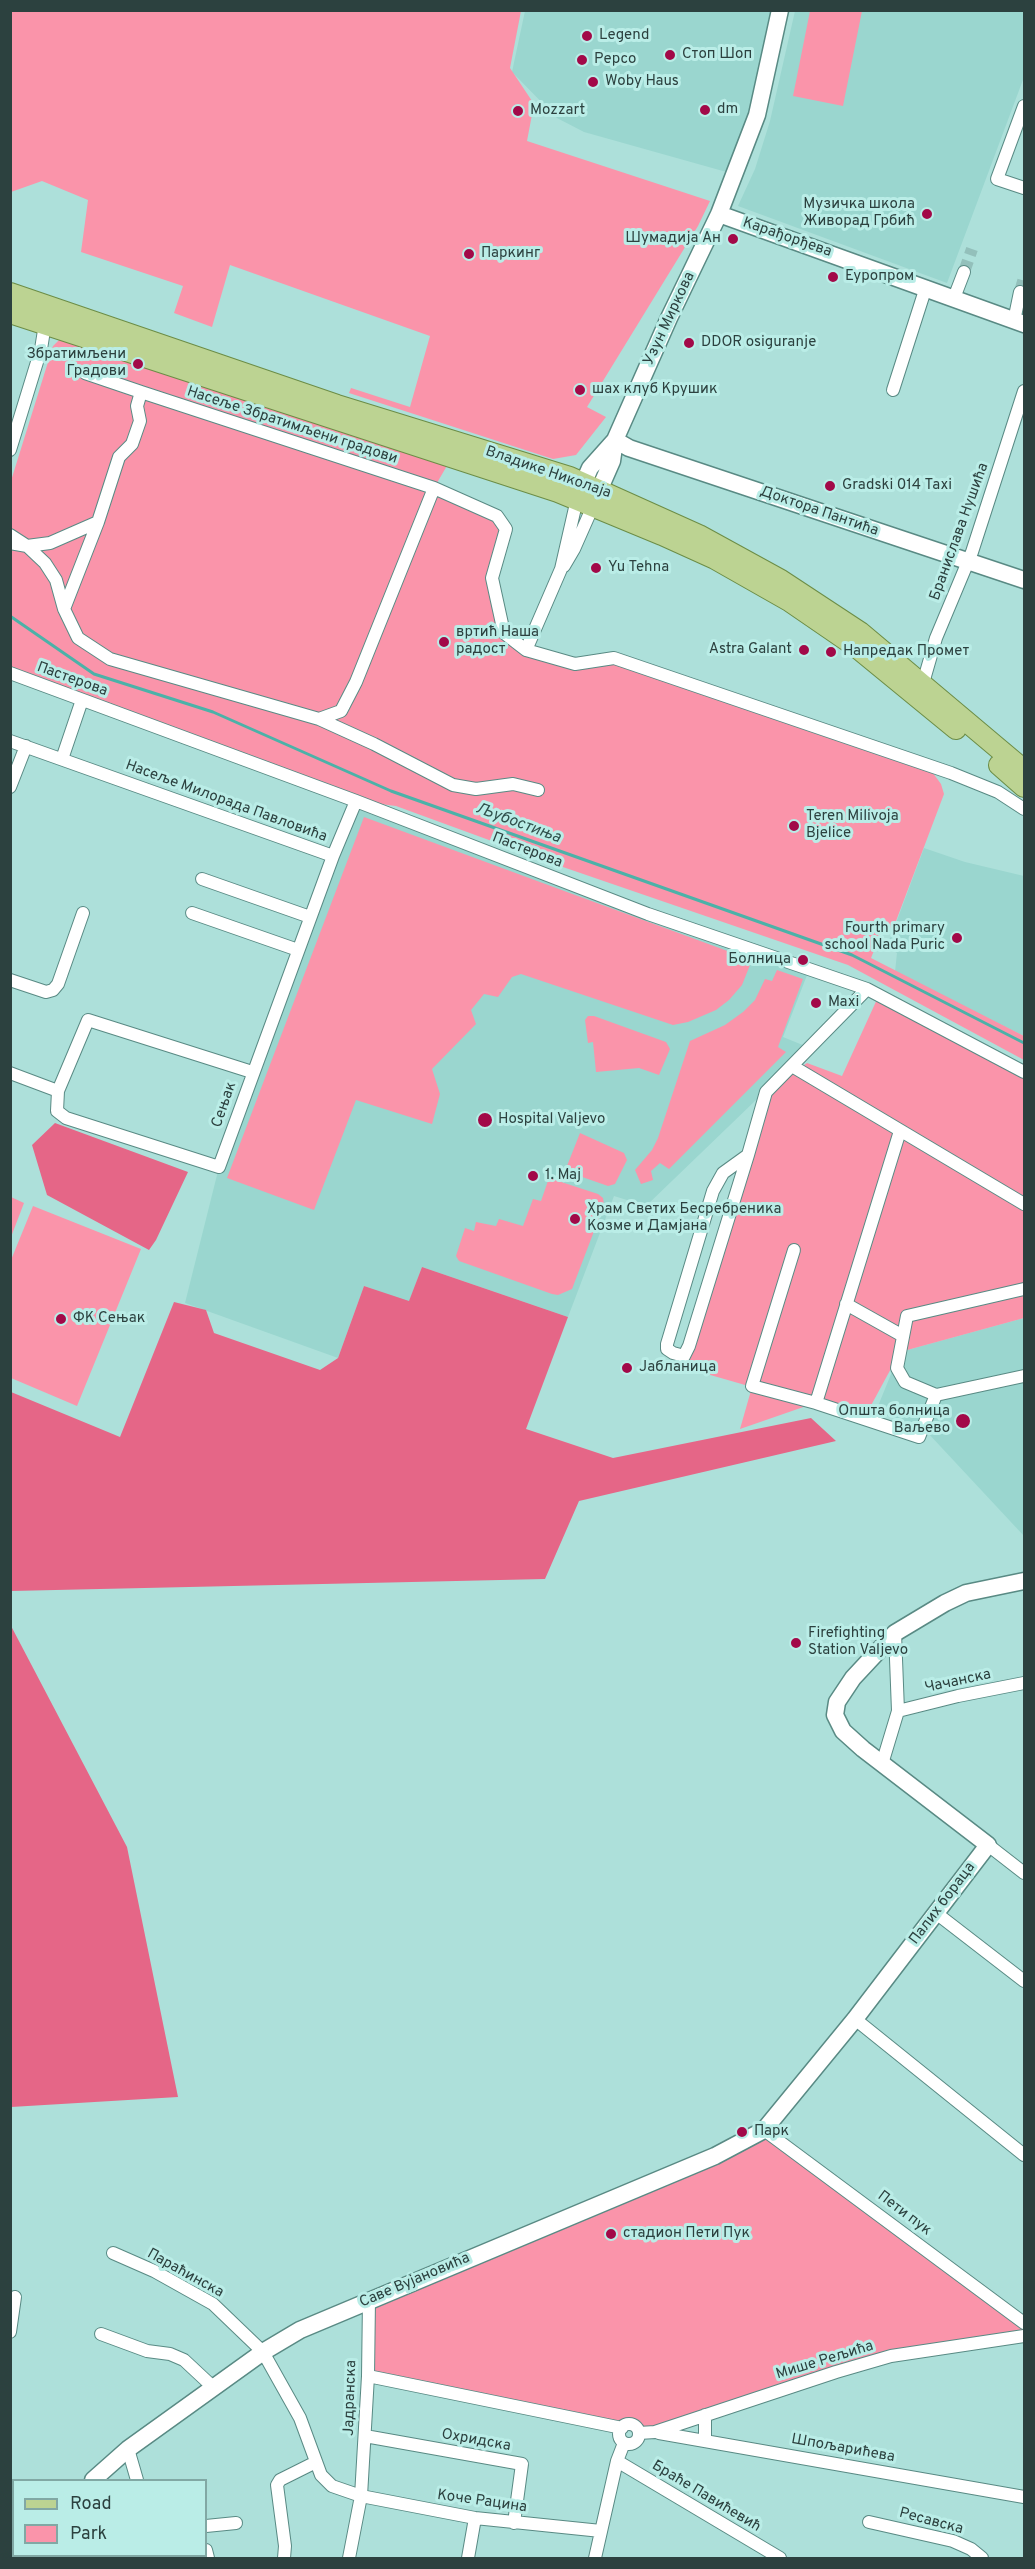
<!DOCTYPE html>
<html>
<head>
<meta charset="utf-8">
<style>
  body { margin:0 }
  #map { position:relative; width:1035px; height:2569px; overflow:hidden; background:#ade0da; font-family:Overpass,sans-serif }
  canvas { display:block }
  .frame { position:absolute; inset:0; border:12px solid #2c413f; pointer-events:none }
  .legend { position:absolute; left:12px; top:2479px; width:195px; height:78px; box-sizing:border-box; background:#baede7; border:2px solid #81a8a4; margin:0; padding:8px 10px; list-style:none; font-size:18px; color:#2c413f }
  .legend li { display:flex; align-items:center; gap:12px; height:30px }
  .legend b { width:30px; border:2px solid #81a8a4 }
</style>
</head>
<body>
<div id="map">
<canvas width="1035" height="2569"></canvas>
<div class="frame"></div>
<ul class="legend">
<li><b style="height:8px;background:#bcd392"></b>Road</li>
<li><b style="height:16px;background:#fa94aa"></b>Park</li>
</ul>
</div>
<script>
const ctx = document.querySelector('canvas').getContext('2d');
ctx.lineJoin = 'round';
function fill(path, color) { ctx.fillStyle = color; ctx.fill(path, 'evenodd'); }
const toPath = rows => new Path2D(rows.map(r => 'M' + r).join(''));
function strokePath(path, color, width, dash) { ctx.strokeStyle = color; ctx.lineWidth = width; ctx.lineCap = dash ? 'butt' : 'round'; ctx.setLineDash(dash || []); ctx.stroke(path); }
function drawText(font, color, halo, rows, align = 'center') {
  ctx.font = font + ' Overpass,sans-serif'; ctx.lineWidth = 6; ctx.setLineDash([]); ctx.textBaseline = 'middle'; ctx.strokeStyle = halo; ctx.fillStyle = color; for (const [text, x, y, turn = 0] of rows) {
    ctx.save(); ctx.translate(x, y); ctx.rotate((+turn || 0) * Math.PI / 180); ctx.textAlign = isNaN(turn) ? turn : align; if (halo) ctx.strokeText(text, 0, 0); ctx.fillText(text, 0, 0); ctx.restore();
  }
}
fill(toPath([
  [525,11,773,11,765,61,730,173,584,132,557,118,512,72],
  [795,11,1024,11,1024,77,947,283,738,206,755,169,770,121],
  [356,801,809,970,783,1037,810,1048,646,1206,614,1196,568,1317,422,1267,409,1302,364,1286,338,1358,185,1303,219,1167],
  [924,848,965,862,1024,876,1024,1036,895,972,897,953,887,947],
  [1024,1318,1024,1536,927,1432,876,1411,900,1352]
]), '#9ad6cf');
fill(toPath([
  [10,11,521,11,510,68,534,104,527,141,710,201,698,226,587,407,606,417,576,455,553,459,349,393,351,388,410,407,430,336,230,265,212,327,174,313,183,286,81,252,88,200,42,181,11,192],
  [810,11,862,11,843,106,793,96],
  [70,336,448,464,434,488,497,516,506,529,492,578,504,633,575,664,614,658,927,765,941,784,944,794,893,929,884,926,871,958,1024,1036,1024,1060,848,965,560,866,396,806,356,801,11,673,10,484,53,346,59,340],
  [364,817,567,892,752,960,742,985,729,1000,716,1010,688,1022,673,1025,521,974,512,977,498,997,484,994,471,1010,476,1024,432,1069,440,1094,432,1124,356,1100,314,1210,227,1178],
  [777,970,803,979,778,1047,786,1052,669,1169,660,1163,651,1171,653,1180,641,1184,635,1170,652,1150,658,1138,690,1041,725,1025,743,1012,755,1000,765,979,772,981],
  [879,995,1024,1072,1024,1318,900,1352,868,1411,815,1403,740,1429,752,1387,700,1372,686,1361,766,1092,807,1063,842,1076],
  [588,1016,594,1016,666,1042,670,1049,659,1075,639,1068,596,1072,593,1042,588,1043,585,1020],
  [580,1133,624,1153,627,1160,615,1184,608,1186,565,1171],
  [549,1178,598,1194,603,1198,604,1205,572,1289,558,1295,552,1294,459,1261,456,1256,465,1228,474,1231,476,1222,496,1226,499,1219,523,1226,533,1199,541,1201],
  [11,1197,24,1203,11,1237],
  [33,1206,141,1249,77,1406,11,1378,11,1260],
  [764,2130,1024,2323,1024,2336,891,2356,639,2433,636,2428,630,2425,624,2426,368,2376,369,2300]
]), '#fa94aa');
fill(toPath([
  [55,1123,188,1172,156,1240,149,1250,47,1195,32,1145],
  [422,1267,568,1317,526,1429,613,1458,811,1418,836,1441,579,1501,545,1579,11,1591,11,1392,120,1437,174,1302,206,1310,214,1333,320,1370,338,1358,364,1286,409,1301],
  [10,1624,127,1847,178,2097,11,2107]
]), '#e56687');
strokePath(toPath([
  [10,616,94,674,213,712,391,791,852,955,1024,1043]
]), '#4bb2a8', 3);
strokePath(toPath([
  [964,272,972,249],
  [1020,292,1024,278]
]), '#93c0bb', 12, [12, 6]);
const street = toPath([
  [1024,106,997,179,1024,188],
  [954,298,964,272],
  [1014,321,1020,292],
  [893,390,926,287],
  [141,392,434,488,497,516,506,529,492,578,504,633,526,650,575,664,614,658,951,773,998,792,1024,809],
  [10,450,41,349,46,318],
  [10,535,27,546,10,543],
  [27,546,45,563,56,580,64,609,78,638,110,659,319,719,341,711,356,682,434,488],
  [27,546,50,543,98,522],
  [564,566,574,549,593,506],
  [64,609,98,522,119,457,132,444,140,421,137,406,141,392,85,373],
  [526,650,561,569,577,499],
  [10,673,356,801,648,914,867,989,1024,1072],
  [923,683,936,638,972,552,1024,391],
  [319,719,374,744,453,785,476,789,513,784,538,790],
  [10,741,333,856],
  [62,759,82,700],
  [10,787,26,746],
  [202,879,310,917],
  [192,913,298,950],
  [10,980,46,992,53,990,58,984,83,913],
  [792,1066,1024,1204],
  [252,1072,88,1020,58,1091,57,1111,66,1118,219,1167,333,856,356,801],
  [10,1073,58,1091],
  [748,1155,723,1173,713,1191,667,1344,667,1349,673,1353,684,1356,689,1346,748,1155,766,1092,867,989],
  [794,1250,752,1386,816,1403,919,1437,936,1395,905,1382,897,1368,907,1316,1024,1289],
  [846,1304,903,1336],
  [936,1395,1024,1376],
  [816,1403,900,1131],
  [898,1711,958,1696,1024,1683],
  [882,1764,898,1711,895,1633],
  [988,1845,1024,1873],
  [936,1913,1024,1981],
  [855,2019,1024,2155],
  [764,2130,1024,2323],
  [113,2253,154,2271,213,2304,263,2352,300,2418,321,2475,332,2486,361,2496,475,2518,601,2531],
  [10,2332,15,2297],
  [101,2334,147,2351,170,2354,184,2360,214,2388],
  [368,2376,622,2428],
  '619 2434a10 10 0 1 1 20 0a10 10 0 1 1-20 0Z',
  [639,2433,655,2432,836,2372,891,2356,1024,2336],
  [659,2433,1024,2497],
  [365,2436,522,2464,514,2523],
  [705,2439,705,2415],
  [128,2449,137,2480],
  [617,2461,780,2558],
  [869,2522,953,2541,971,2549,982,2558],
  [206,2526,236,2523],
  [206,2550,208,2558],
  [34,2556,35,2558],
  [107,2556,108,2558],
  [284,2558,285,2546,277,2485,280,2480,316,2462],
  [349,2558,361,2496,368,2376,369,2300],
  [468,2558,475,2518],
  [595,2558,617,2461,624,2443]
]);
const secondary = toPath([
  [719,214,1024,324],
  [615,440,629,448,1024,580],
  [579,493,590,468,615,440,669,318,719,214,757,115,780,10],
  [594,502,612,461,615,440],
  [93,2480,128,2449,263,2352,300,2330,715,2156,764,2130,855,2019,988,1845,863,1749,843,1731,835,1715,837,1702,853,1678,895,1633,945,1603,966,1593,1024,1581],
  [10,2544,14,2542]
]);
const primary = toPath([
  [10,293,337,405,570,477,699,535,781,580,860,632,1024,770],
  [10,313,558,492,662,535,715,559,789,601,856,647,956,729],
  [999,765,1024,787]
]);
strokePath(street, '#598a84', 14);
strokePath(secondary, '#598a84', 19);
strokePath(primary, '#6c8d46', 22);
strokePath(street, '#fff', 12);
strokePath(secondary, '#fff', 16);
strokePath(primary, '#bcd392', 20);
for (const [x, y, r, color] of [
  [587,36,6,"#a20948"],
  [670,55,6,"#a20948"],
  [582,60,6,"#a20948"],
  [593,82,6,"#a20948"],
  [705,110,6,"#a20948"],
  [518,111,6,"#a20948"],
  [927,214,6,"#a20948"],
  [733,239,6,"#a20948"],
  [469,254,6,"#a20948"],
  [833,277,6,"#a20948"],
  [689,343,6,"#a20948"],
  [138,364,6,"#a20948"],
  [580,390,6,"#a20948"],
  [830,486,6,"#a20948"],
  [596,568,6,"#a20948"],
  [444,642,6,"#a20948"],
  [804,650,6,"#a20948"],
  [831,652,6,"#a20948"],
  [794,826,6,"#a20948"],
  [957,938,6,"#a20948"],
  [803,960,6,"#a20948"],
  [816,1003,6,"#a20948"],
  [485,1120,8,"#a20948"],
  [533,1176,6,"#a20948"],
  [575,1219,6,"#a20948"],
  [61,1319,6,"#a20948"],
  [627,1368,6,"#a20948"],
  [963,1421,8,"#a20948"],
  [796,1643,6,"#a20948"],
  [742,2132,6,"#a20948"],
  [611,2234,6,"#a20948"]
]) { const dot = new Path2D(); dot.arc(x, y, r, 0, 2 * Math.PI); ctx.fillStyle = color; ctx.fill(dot); strokePath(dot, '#baede7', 2); }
drawText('15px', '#2c413f', '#baede7', [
  ["Legend",599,36],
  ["Стоп Шоп",682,55],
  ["Pepco",594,60],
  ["Woby Haus",605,82],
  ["dm",717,110],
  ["Mozzart",530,111],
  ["Музичка школа",915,205,"right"],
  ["Живорад Грбић",915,222,"right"],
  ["Шумадија Ан",721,239,"right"],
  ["Паркинг",481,254],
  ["Еуропром",845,277],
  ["DDOR osiguranje",701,343],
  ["Збратимљени",126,355,"right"],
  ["Градови",126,372,"right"],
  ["шах клуб Крушик",592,390],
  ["Gradski 014 Taxi",842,486],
  ["Yu Tehna",608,568],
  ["вртић Наша",456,633],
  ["радост",456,650],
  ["Astra Galant",792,650,"right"],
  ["Напредак Промет",843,652],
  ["Teren Milivoja",806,817],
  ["Bjelice",806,834],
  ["Fourth primary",945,929,"right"],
  ["school Nada Puric",945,946,"right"],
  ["Болница",791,960,"right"],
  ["Maxi",828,1003],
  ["Hospital Valjevo",498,1120],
  ["1. Maj",545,1176],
  ["Храм Светих Бесребреника",587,1210],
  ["Козме и Дамјана",587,1227],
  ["ФК Сењак",73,1319],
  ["Јабланица",639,1368],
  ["Општа болница",950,1412,"right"],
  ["Ваљево",950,1429,"right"],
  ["Firefighting",808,1634],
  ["Station Valjevo",808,1651],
  ["Парк",754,2132],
  ["стадион Пети Пук",623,2234]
], 'left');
drawText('15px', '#2c413f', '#baede7', [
  ["Карађорђева",787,238,19],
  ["Узун Миркова",670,319,-65],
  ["Насеље Збратимљени градови",292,426,18],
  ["Владике Николаја",548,473,19],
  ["Доктора Пантића",819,512,19],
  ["Бранислава Нушића",960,532,-70],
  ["Пастерова",72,680,20],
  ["Насеље Милорада Павловића",226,802,20],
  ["Пастерова",527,851,21],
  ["Сењак",225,1105,-71],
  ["Чачанска",958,1682,-12],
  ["Палих бораца",943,1904,-53],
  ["Пети пук",904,2214,37],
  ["Параћинска",185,2274,29],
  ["Саве Вујановића",415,2281,-23],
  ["Мише Рељића",825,2361,-17],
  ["Јадранска",351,2398,-88],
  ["Охридска",476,2441,10],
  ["Шпољарићева",843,2449,10],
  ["Браће Павићевић",706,2497,31],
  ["Коче Рацина",482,2502,8],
  ["Ресавска",931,2522,15]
]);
drawText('italic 16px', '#31514d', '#baede7', [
  ["Љубостиња",518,824,20]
]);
</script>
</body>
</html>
